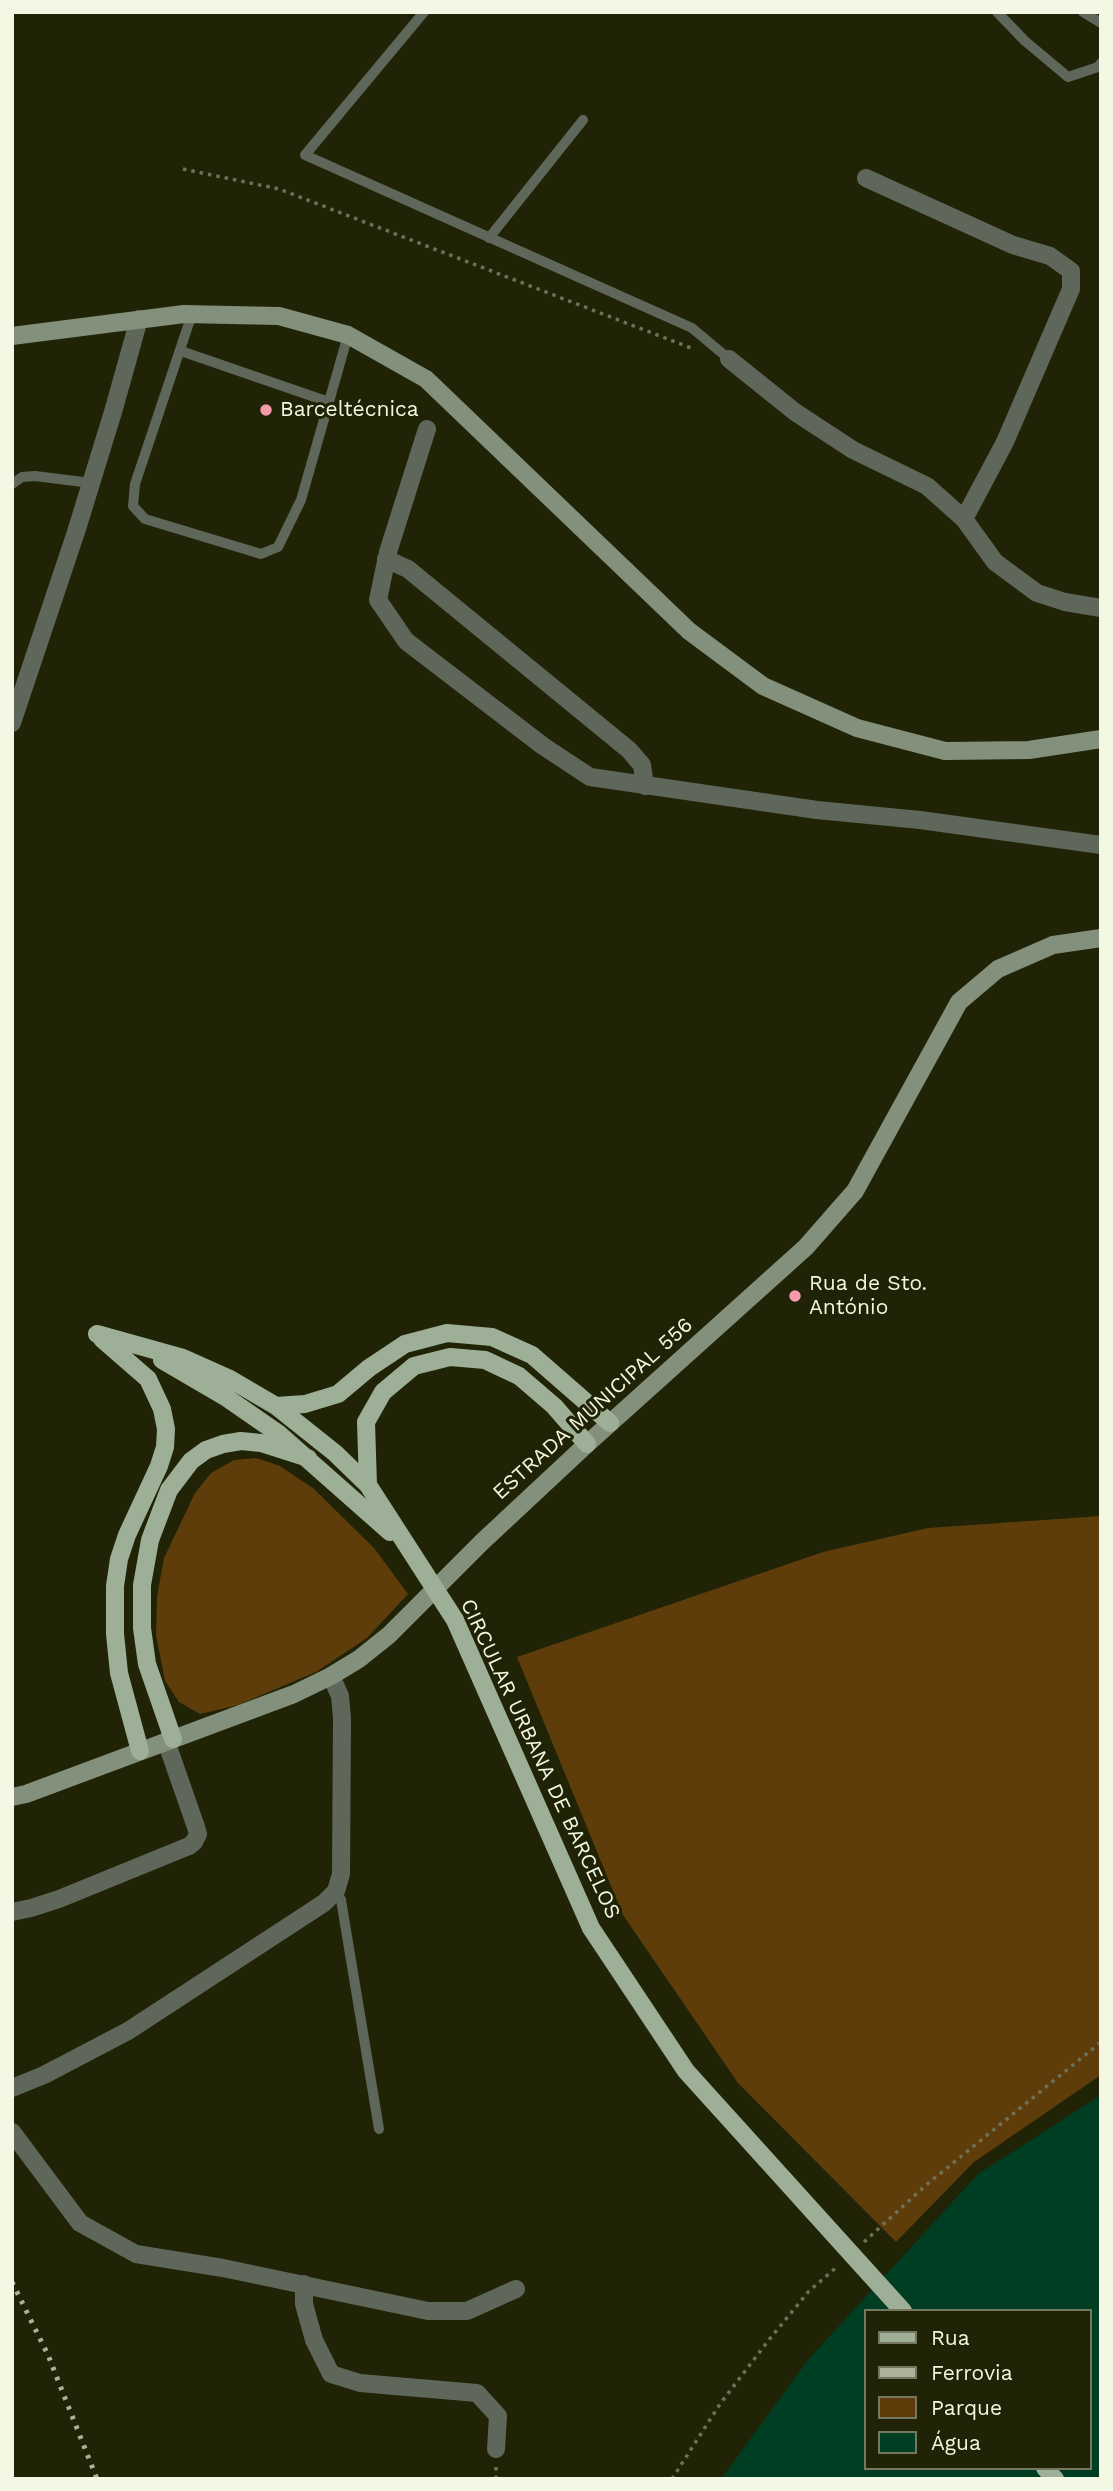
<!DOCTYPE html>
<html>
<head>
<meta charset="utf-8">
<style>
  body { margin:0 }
  #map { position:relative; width:1113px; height:2491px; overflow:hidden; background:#202305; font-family:"Work Sans",sans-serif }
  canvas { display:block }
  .frame { position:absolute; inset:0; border:14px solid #f3f7e4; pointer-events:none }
  .legend { position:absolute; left:864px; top:2309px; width:228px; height:161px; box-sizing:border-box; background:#202305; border:2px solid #74785e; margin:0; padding:9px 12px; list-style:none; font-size:21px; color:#f3f7e4 }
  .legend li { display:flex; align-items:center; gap:14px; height:35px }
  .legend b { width:35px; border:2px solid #74785e }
</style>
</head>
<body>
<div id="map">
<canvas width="1113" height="2491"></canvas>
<div class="frame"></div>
<ul class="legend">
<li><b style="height:9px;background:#9daf96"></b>Rua</li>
<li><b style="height:9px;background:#adb09a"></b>Ferrovia</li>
<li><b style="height:19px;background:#5e3d0b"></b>Parque</li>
<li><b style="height:19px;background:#003e23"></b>Água</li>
</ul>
</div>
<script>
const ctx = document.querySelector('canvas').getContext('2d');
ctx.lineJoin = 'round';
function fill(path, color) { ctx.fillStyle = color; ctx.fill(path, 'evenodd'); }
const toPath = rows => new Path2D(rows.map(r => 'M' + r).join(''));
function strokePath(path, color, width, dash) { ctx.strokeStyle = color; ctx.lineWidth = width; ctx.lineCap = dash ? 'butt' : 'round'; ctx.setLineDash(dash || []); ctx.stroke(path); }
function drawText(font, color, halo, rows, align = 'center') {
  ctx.font = font + ' "Work Sans",sans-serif'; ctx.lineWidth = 6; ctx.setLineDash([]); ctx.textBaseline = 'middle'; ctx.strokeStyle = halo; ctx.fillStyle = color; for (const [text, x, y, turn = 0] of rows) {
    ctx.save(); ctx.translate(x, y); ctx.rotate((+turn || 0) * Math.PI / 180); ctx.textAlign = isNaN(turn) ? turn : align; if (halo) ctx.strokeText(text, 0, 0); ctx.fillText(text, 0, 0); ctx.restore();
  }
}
fill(toPath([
  [256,1458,280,1466,314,1489,374,1548,408,1594,367,1638,316,1672,238,1705,200,1714,179,1702,165,1681,156,1635,157,1596,164,1558,195,1493,211,1473,234,1460],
  [1101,1516,1101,2075,974,2162,896,2242,738,2083,623,1915,517,1657,823,1552,928,1528]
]), '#5e3d0b');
fill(toPath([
  [1101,2095,1101,2479,721,2479,808,2360,978,2174],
  [866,2311,1090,2311,1090,2468,866,2468]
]), '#003e23');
strokePath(toPath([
  [183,169,279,189,691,348],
  [864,2242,925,2186,1101,2042],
  [496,2467,496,2479],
  [672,2479,720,2404,768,2341,809,2291,838,2266]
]), '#6e7157', 3.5, [3.5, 5]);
strokePath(toPath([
  [424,12,305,155,692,328,729,359],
  [997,12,1025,41,1068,77,1098,67,1101,63],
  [1083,12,1101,23],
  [489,238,583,120],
  [192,314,135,484,133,506,145,519,261,554,278,547,301,500,348,335],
  [181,351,329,402],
  [12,484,22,477,35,476,91,483],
  [336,1891,341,1900,379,2129]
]), '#5f675b', 10);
strokePath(toPath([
  [866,178,1013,245,1050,256,1071,271,1071,289,1005,442,964,519],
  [729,359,795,412,853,450,927,486,964,519,995,562,1037,593,1065,602,1101,608],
  [427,429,388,552,378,600,406,641,543,746,590,777,817,810,920,820,1101,845],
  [386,559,408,569,629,750,642,765,645,786],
  [12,723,76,532,113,412,139,319],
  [12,1912,31,1908,59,1899,189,1846,194,1842,198,1834,196,1827,166,1741],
  [12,2088,44,2075,128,2031,324,1903,336,1891,341,1874,342,1718,340,1696,331,1676],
  [12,2132,80,2223,136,2254,223,2268,428,2311,467,2311,516,2289],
  [304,2284,304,2304,314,2340,331,2374,360,2383,477,2393,498,2416,496,2449]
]), '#5f675b', 18);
strokePath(toPath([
  [12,336,184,314,279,316,348,335,426,379,689,631,763,686,857,728,945,751,1029,750,1101,739],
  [12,1797,26,1794,294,1694,331,1676,359,1659,389,1635,482,1542,587,1444,806,1247,855,1191,959,1002,998,969,1053,945,1101,938]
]), '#82907c', 18);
strokePath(toPath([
  [97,1334,183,1358,230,1379,276,1406,335,1453,368,1485,455,1620,591,1928,686,2071,903,2311],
  [102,1339,148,1379,162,1409,166,1429,165,1447,159,1466,127,1535,119,1559,115,1586,115,1634,119,1673,140,1751],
  [162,1360,227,1398,279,1434,390,1532],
  [276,1406,305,1404,338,1394,369,1368,405,1344,447,1333,492,1337,532,1355,610,1423],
  [368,1485,366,1422,383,1392,414,1366,450,1357,485,1360,519,1376,554,1406,587,1444],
  [173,1739,147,1664,142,1628,142,1585,150,1540,169,1490,191,1461,206,1450,223,1444,241,1441,261,1443,308,1458],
  [1045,2468,1055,2479]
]), '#9daf96', 18);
strokePath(toPath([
  [12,2282,48,2355,97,2479]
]), '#adb09a', 5, [3.5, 7]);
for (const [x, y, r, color] of [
  [266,410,7,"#f39aab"],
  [795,1296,7,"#f39aab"]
]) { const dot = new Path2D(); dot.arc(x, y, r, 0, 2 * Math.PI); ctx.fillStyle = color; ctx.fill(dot); strokePath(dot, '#202305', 2.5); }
drawText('21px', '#f3f7e4', '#202305', [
  ["Barceltécnica",280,410],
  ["Rua de Sto.",809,1284],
  ["António",809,1308]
], 'left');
drawText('21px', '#f3f7e4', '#202305', [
  ["ESTRADA MUNICIPAL 556",593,1409,-42],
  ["CIRCULAR URBANA DE BARCELOS",540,1759,65]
]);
</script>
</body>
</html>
